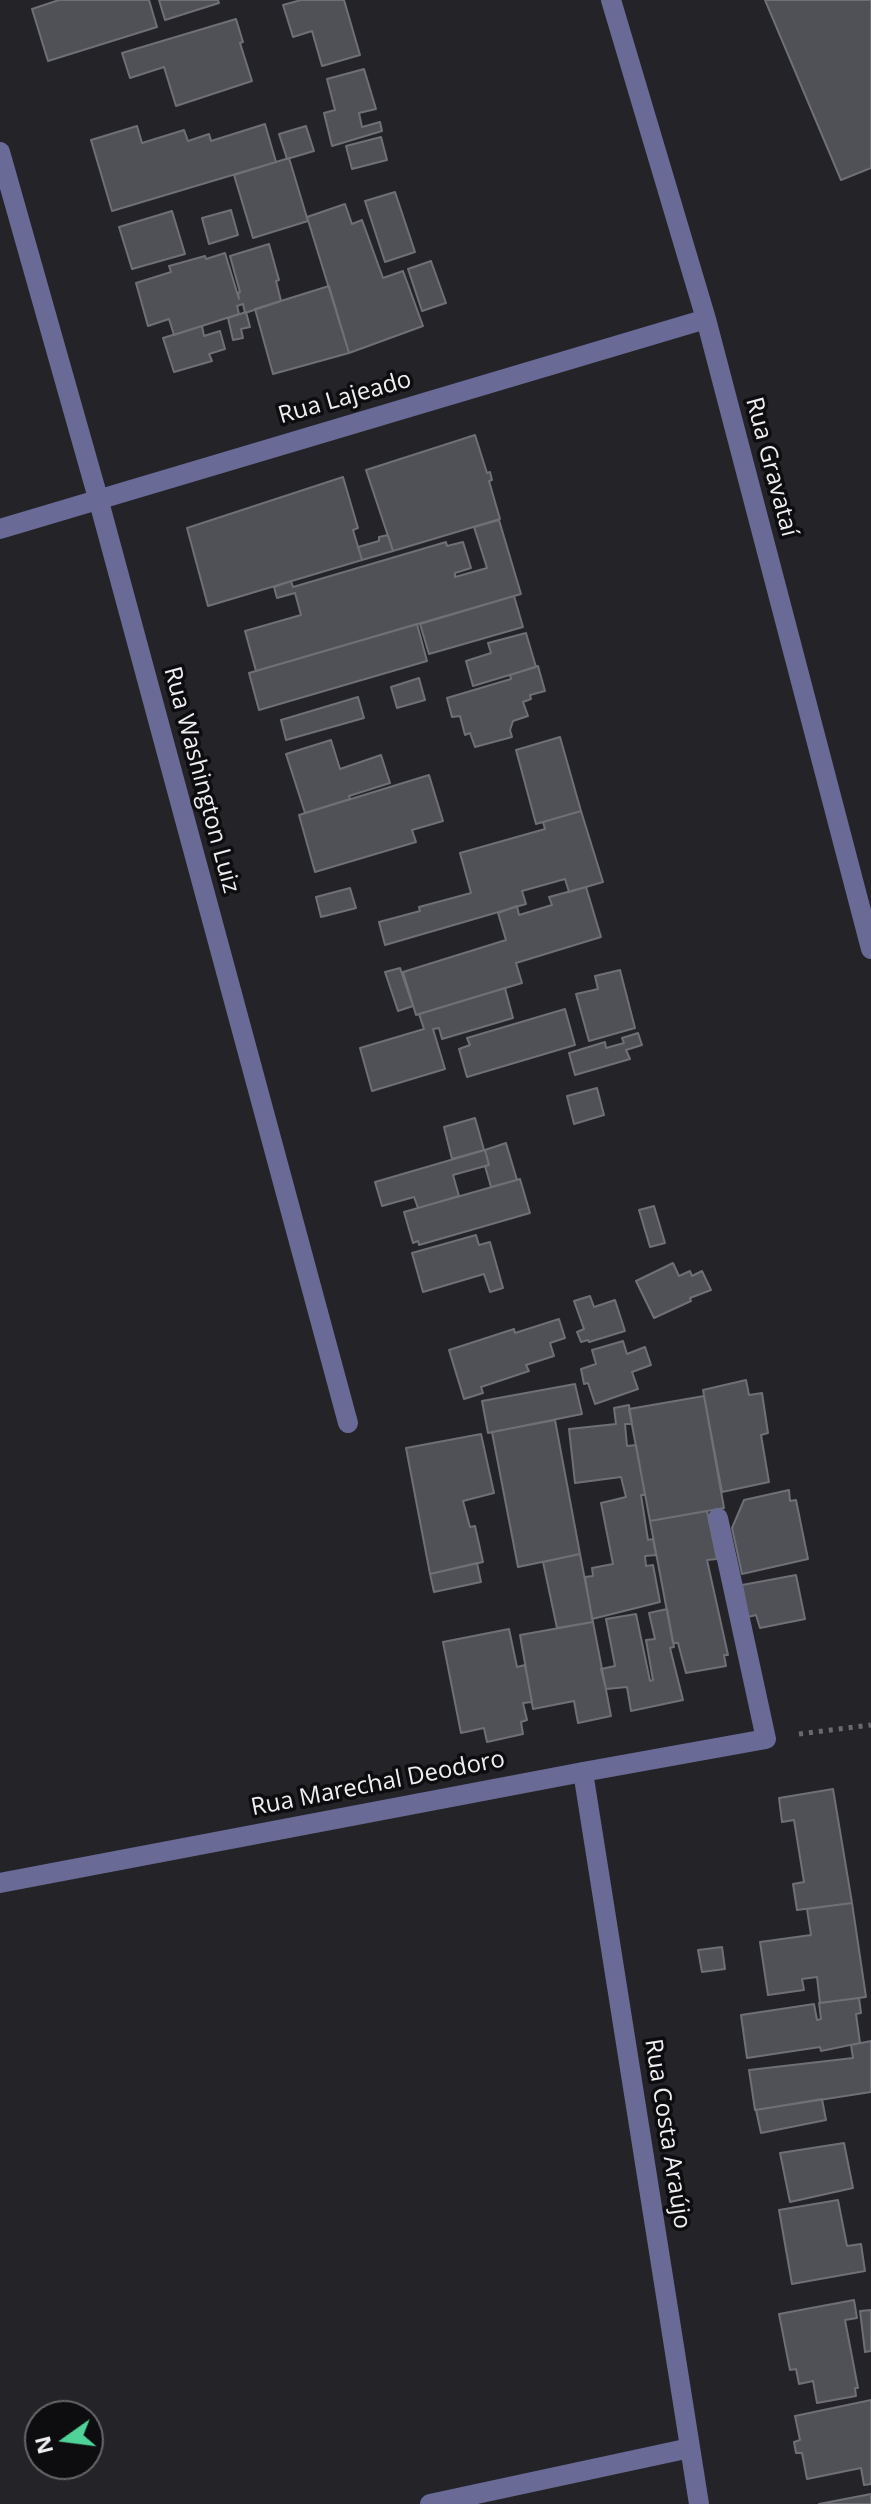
<!DOCTYPE html>
<html>
<head>
<meta charset="utf-8">
<style>
  body { margin:0 }
  #map { position:relative; width:871px; height:2504px; overflow:hidden; background:#232328; font-family:"Open Sans",sans-serif }
  canvas { display:block }
  .north { position:absolute; left:24px; top:2400px; width:80px; height:80px; box-sizing:border-box; background:#0d0d0f; border:2px solid #67676a; border-radius:50%; rotate:256deg; font-size:22px; font-weight:700; line-height:32px; text-align:center; color:#efeff2 }
  .north::after { content:''; display:block; margin:auto; width:28px; height:36px; background:#50d398; clip-path:polygon(50% 0,100% 100%,50% 72%,0 100%) }
</style>
</head>
<body>
<div id="map">
<canvas width="871" height="2504"></canvas>
<div class="north">N</div>
</div>
<script>
const ctx = document.querySelector('canvas').getContext('2d');
ctx.lineJoin = 'round';
function fill(path, color) { ctx.fillStyle = color; ctx.fill(path, 'evenodd'); }
const toPath = rows => new Path2D(rows.map(r => 'M' + r).join(''));
function strokePath(path, color, width, dash) { ctx.strokeStyle = color; ctx.lineWidth = width; ctx.lineCap = dash ? 'butt' : 'round'; ctx.setLineDash(dash || []); ctx.stroke(path); }
function drawText(font, color, halo, rows, align = 'center') {
  ctx.font = font + ' "Open Sans",sans-serif'; ctx.lineWidth = 7; ctx.setLineDash([]); ctx.textBaseline = 'middle'; ctx.strokeStyle = halo; ctx.fillStyle = color; for (const [text, x, y, turn = 0] of rows) {
    ctx.save(); ctx.translate(x, y); ctx.rotate((+turn || 0) * Math.PI / 180); ctx.textAlign = isNaN(turn) ? turn : align; if (halo) ctx.strokeText(text, 0, 0); ctx.fillText(text, 0, 0); ctx.restore();
  }
}
const building = toPath([
  [59,0,149,0,157,27,48,61,32,9,59,0],
  [159,0,218,0,219,3,165,20,159,0],
  [301,0,344,0,360,55,322,66,312,31,293,37,283,5,301,0],
  [765,0,871,0,871,168,841,180,765,0],
  [236,19,243,42,240,43,252,81,176,106,164,67,130,78,122,53,236,19],
  [364,69,376,109,359,113,362,127,380,122,382,131,332,146,324,113,335,110,327,79,364,69],
  [265,124,276,162,112,211,91,140,137,126,142,143,184,130,188,141,209,134,211,141,265,124],
  [306,126,314,151,287,159,279,134,306,126],
  [381,137,387,160,352,169,346,146,381,137],
  [289,158,308,221,253,238,234,175,289,158],
  [395,192,415,252,385,262,365,201,395,192],
  [345,204,352,224,362,220,383,278,403,271,423,326,349,353,307,217,345,204],
  [231,210,238,235,209,244,202,218,231,210],
  [172,211,185,254,132,269,119,227,172,211],
  [269,244,279,280,276,281,281,301,245,313,243,304,237,306,239,314,174,335,169,319,148,326,136,283,171,272,169,266,205,256,206,259,225,253,239,299,238,293,240,292,230,256,269,244],
  [431,261,446,303,422,311,408,269,431,261],
  [329,286,349,353,273,374,255,309,329,286],
  [246,312,250,327,241,329,243,338,233,340,228,318,246,312],
  [202,326,204,336,220,331,225,349,209,354,212,361,174,372,163,338,202,326],
  [475,435,487,473,490,472,492,480,489,481,500,519,393,551,366,470,475,435],
  [343,477,358,528,353,530,362,560,208,606,187,528,343,477],
  [499,520,521,594,256,671,245,631,301,615,295,593,277,598,274,587,291,581,293,587,446,542,447,546,463,542,471,568,455,573,455,577,487,568,474,527,499,520],
  [388,535,393,551,362,560,358,547,379,541,379,537,388,535],
  [514,596,523,627,429,654,420,624,514,596],
  [417,624,427,661,259,710,249,673,417,624],
  [526,633,536,667,473,686,466,661,491,653,488,643,526,633],
  [538,666,545,691,530,695,531,699,523,702,528,716,513,721,510,730,512,737,475,747,470,733,465,735,460,716,452,717,447,698,511,679,510,675,538,666],
  [419,678,425,700,397,708,391,687,419,678],
  [358,697,364,718,286,740,281,720,358,697],
  [560,737,581,811,536,824,516,750,560,737],
  [331,740,340,769,381,755,390,783,349,796,350,799,305,813,286,754,331,740],
  [429,775,443,821,412,830,416,842,315,872,299,815,429,775],
  [581,811,603,882,569,892,565,879,522,891,526,904,385,945,379,922,420,911,419,907,471,893,460,853,545,829,543,822,581,811],
  [586,887,601,937,516,963,522,983,416,1015,403,972,506,940,498,913,517,906,519,915,552,905,549,897,586,887],
  [350,888,356,908,321,917,316,897,350,888],
  [400,968,413,1006,398,1011,385,972,400,968],
  [620,970,635,1028,589,1041,576,994,598,989,595,976,620,970],
  [505,988,513,1018,442,1039,439,1028,433,1029,445,1069,372,1091,360,1048,424,1029,419,1014,505,988],
  [565,1009,575,1045,467,1077,459,1049,470,1045,467,1038,565,1009],
  [638,1033,642,1045,626,1050,630,1059,575,1075,569,1053,605,1042,606,1048,624,1043,622,1038,638,1033],
  [597,1088,604,1115,574,1124,567,1096,597,1088],
  [475,1118,484,1150,452,1159,444,1127,475,1118],
  [506,1143,517,1180,491,1187,485,1166,489,1165,485,1150,506,1143],
  [485,1150,489,1165,453,1175,459,1196,418,1208,414,1197,382,1206,375,1182,485,1150],
  [520,1179,530,1213,419,1245,418,1241,413,1243,404,1212,520,1179],
  [654,1206,665,1243,650,1247,639,1210,654,1206],
  [476,1235,479,1245,490,1242,503,1288,490,1292,484,1274,423,1292,412,1253,476,1235],
  [673,1263,679,1276,690,1271,692,1276,702,1271,711,1290,690,1298,691,1301,654,1318,636,1281,673,1263],
  [590,1296,594,1307,615,1300,625,1331,589,1342,588,1340,581,1342,577,1332,584,1329,574,1301,590,1296],
  [559,1319,565,1338,550,1343,554,1356,526,1365,529,1371,481,1387,483,1393,464,1399,449,1350,514,1329,515,1333,559,1319],
  [623,1341,627,1354,645,1347,651,1365,632,1372,638,1389,595,1404,588,1383,584,1384,581,1369,596,1364,592,1350,623,1341],
  [746,1380,749,1395,762,1393,768,1433,761,1435,769,1482,722,1492,703,1390,746,1380],
  [575,1384,582,1414,488,1433,482,1401,575,1384],
  [704,1396,724,1508,650,1521,629,1409,704,1396],
  [629,1405,632,1424,625,1424,627,1446,636,1445,645,1495,641,1495,648,1540,653,1539,656,1555,645,1556,646,1566,653,1565,660,1602,592,1619,585,1577,593,1576,592,1568,613,1564,601,1503,626,1497,621,1477,575,1483,569,1429,616,1424,614,1408,629,1405],
  [555,1420,580,1554,518,1567,492,1432,555,1420],
  [481,1434,494,1493,463,1501,470,1527,475,1526,483,1562,430,1574,406,1448,481,1434],
  [789,1490,790,1501,796,1500,808,1559,742,1574,732,1528,744,1500,789,1490],
  [707,1511,717,1559,707,1560,728,1655,724,1655,726,1666,686,1673,678,1643,673,1643,650,1521,707,1511],
  [580,1554,593,1622,557,1628,543,1562,580,1554],
  [477,1563,481,1582,434,1592,430,1574,477,1563],
  [796,1575,805,1619,760,1628,756,1615,748,1617,742,1585,796,1575],
  [667,1609,674,1647,670,1648,683,1700,631,1711,627,1687,606,1689,601,1669,615,1666,606,1619,636,1614,650,1681,653,1680,646,1640,655,1639,649,1613,667,1609],
  [593,1622,611,1716,578,1723,574,1701,533,1709,520,1635,593,1622],
  [509,1629,517,1667,525,1665,532,1702,523,1703,527,1720,521,1722,523,1734,487,1742,484,1728,461,1733,443,1642,509,1629],
  [833,1789,852,1903,797,1910,793,1884,804,1882,794,1820,782,1822,779,1798,833,1789],
  [852,1903,866,1997,820,2003,817,1977,802,1979,804,1990,768,1995,760,1942,811,1935,807,1909,852,1903],
  [722,1947,725,1969,702,1972,698,1950,722,1947],
  [859,1998,861,2013,856,2014,860,2043,821,2051,820,2047,747,2058,741,2015,814,2004,817,2020,821,2019,819,2003,859,1998],
  [871,2041,871,2092,755,2110,749,2070,853,2058,851,2045,871,2041],
  [822,2099,826,2120,761,2133,756,2110,822,2099],
  [844,2143,853,2188,790,2202,780,2153,844,2143],
  [838,2200,847,2246,861,2244,865,2271,792,2284,779,2210,838,2200],
  [854,2300,857,2318,845,2320,858,2388,855,2388,856,2396,817,2403,813,2381,799,2384,796,2369,790,2370,779,2314,854,2300],
  [871,2310,871,2351,865,2352,860,2311,871,2310],
  [871,2400,871,2484,864,2485,861,2468,807,2479,802,2453,796,2453,794,2442,800,2440,795,2416,871,2400],
  [871,2494,871,2504,819,2504,871,2494]
]);
fill(building, '#505156');
strokePath(building, '#6f7076', 2);
strokePath(toPath([
  [799,1734,871,1725]
]), '#6a6a6e', 5, [4, 6]);
strokePath(toPath([
  [611,0,706,319,871,949],
  [0,152,98,498,348,1423],
  [0,529,706,319],
  [583,1772,699,2504],
  [0,1883,583,1772,766,1739,718,1518],
  [430,2504,690,2448]
]), '#696a96', 20);
drawText('24px', '#efeff2', '#0d0d0f', [
  ["Rua Lajeado",345,398,-16],
  ["Rua Gravataí",771,467,75],
  ["Rua Washington Luiz",201,780,75],
  ["Rua Marechal Deodoro",378,1784,-11],
  ["Rua Costa Araújo",667,2134,81]
]);
</script>
</body>
</html>
